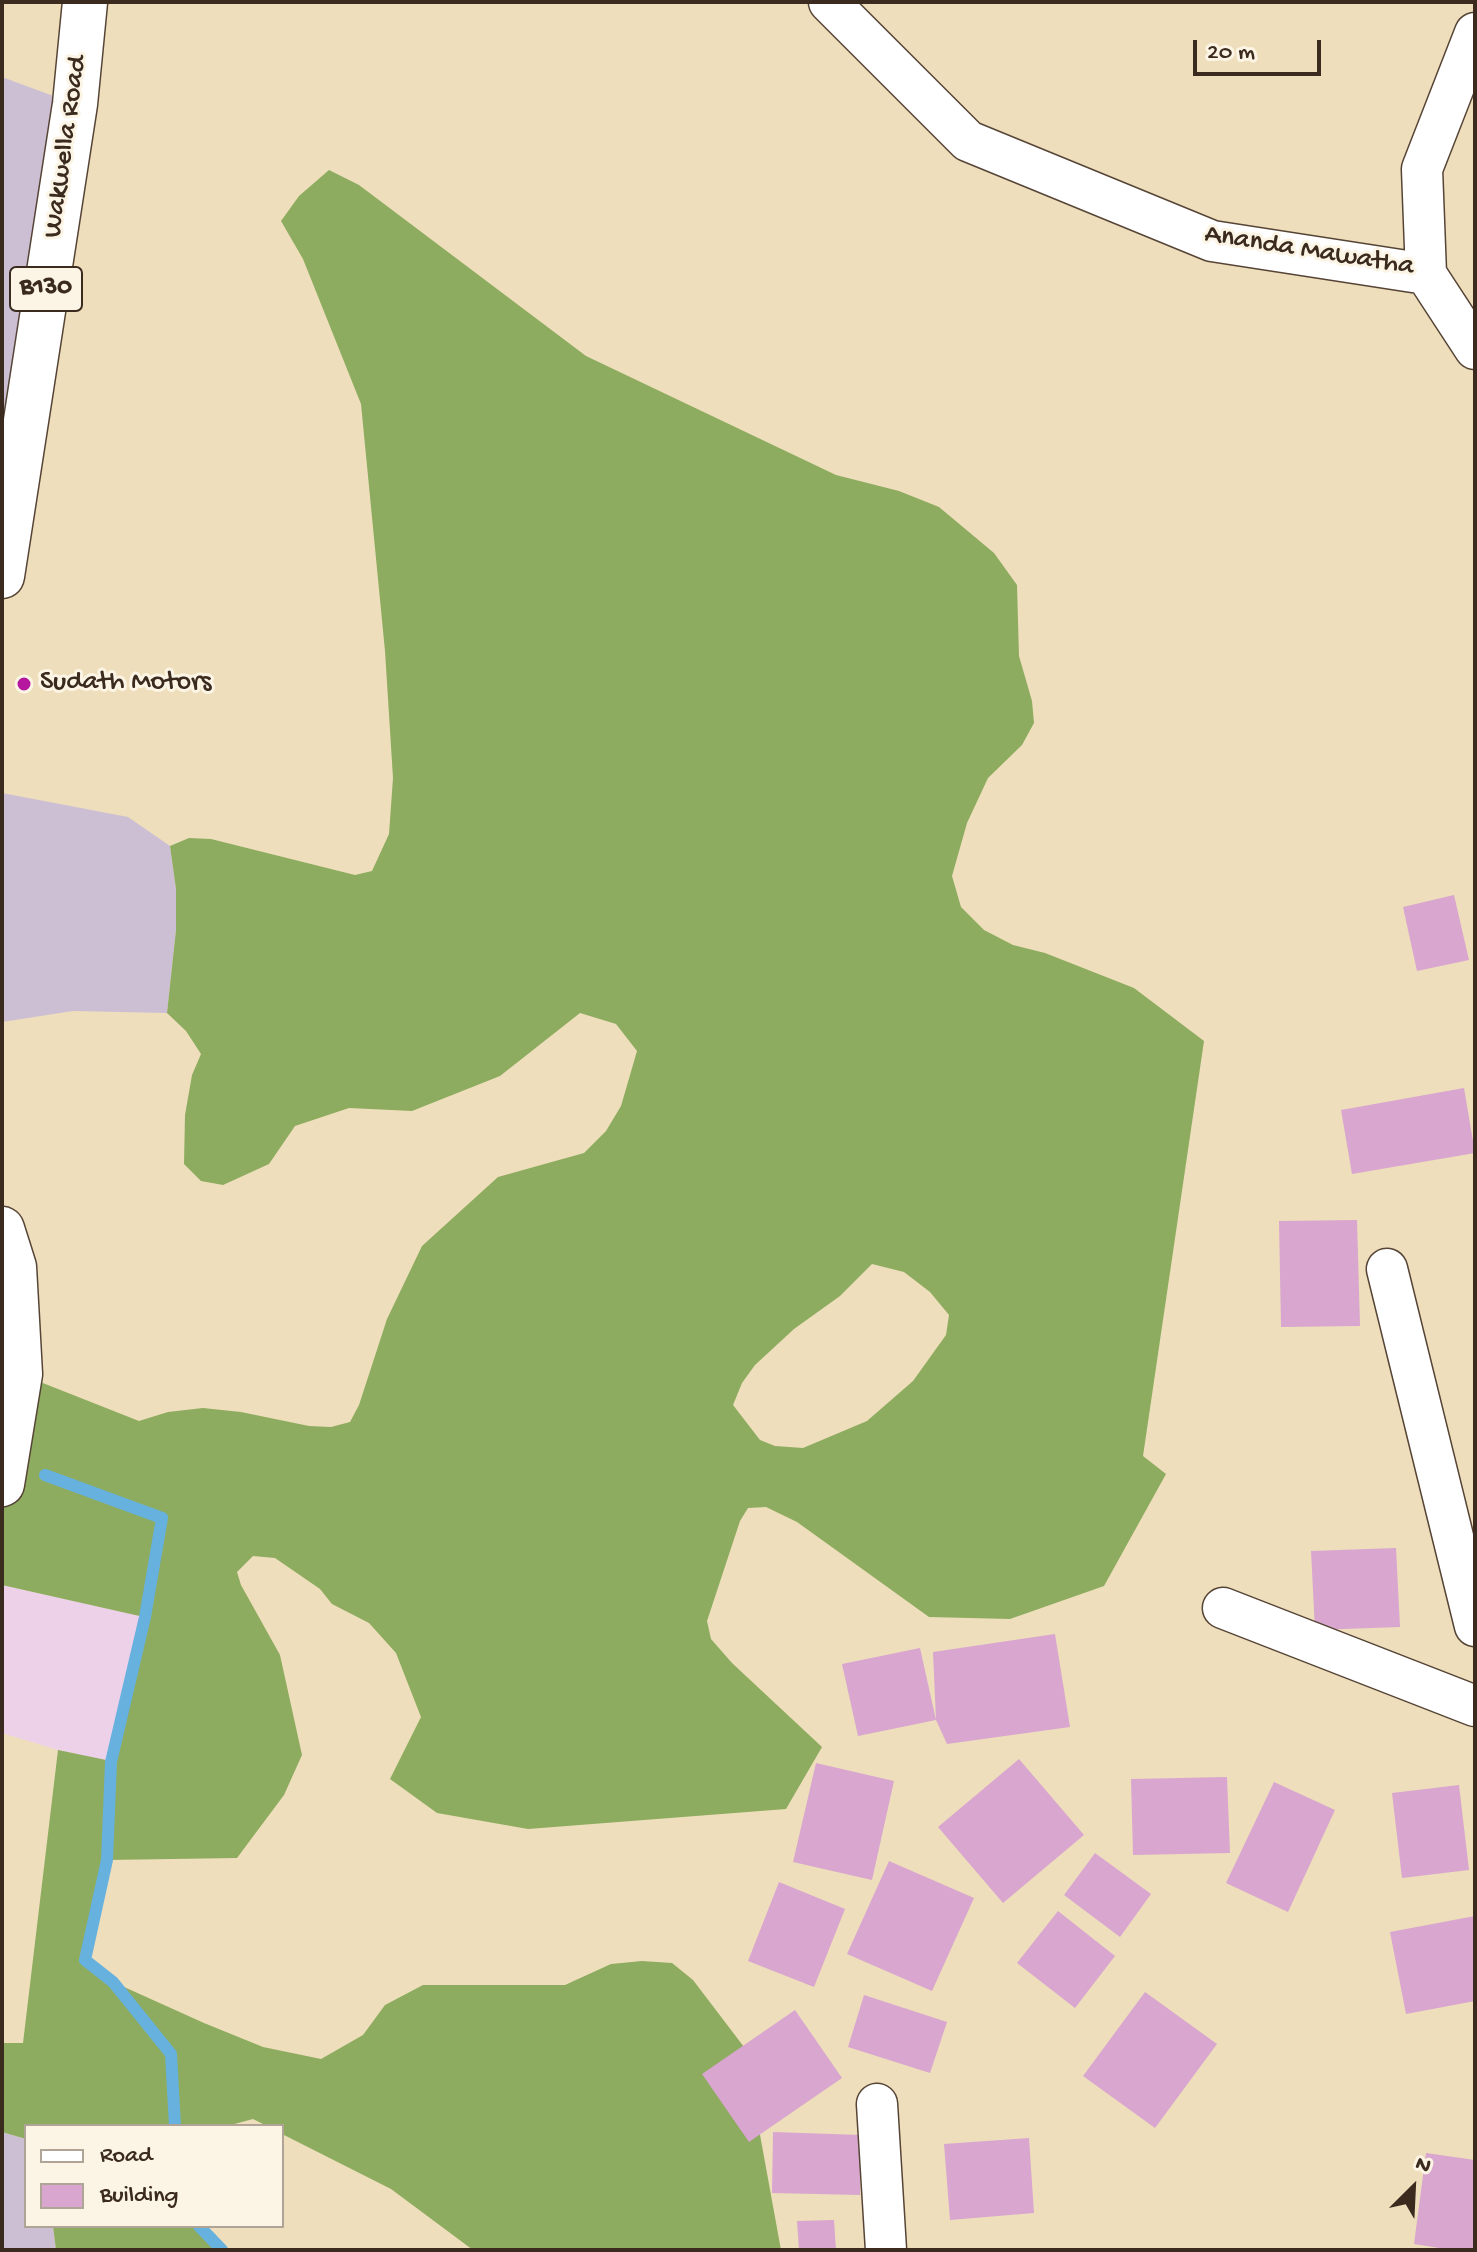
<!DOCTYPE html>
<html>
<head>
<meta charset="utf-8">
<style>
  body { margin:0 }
  #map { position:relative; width:1477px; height:2252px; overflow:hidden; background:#eedebc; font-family:"Gochi Hand",sans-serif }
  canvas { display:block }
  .frame { position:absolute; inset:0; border:4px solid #3b2a1e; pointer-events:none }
  .legend { position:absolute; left:24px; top:2124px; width:260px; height:104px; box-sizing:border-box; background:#fcf5e5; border:2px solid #afa495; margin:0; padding:10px 14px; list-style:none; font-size:24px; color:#3b2a1e }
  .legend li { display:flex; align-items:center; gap:16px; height:40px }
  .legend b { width:40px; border:2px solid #afa495 }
  .north { position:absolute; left:1373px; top:2148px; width:80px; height:80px; -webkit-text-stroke:6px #fcf5e5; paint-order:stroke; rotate:24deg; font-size:22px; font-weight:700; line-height:32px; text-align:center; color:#3b2a1e }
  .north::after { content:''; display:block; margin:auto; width:28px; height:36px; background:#3b2a1e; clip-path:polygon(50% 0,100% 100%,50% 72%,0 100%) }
  .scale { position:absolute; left:1193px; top:40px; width:128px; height:36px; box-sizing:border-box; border:4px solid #3b2a1e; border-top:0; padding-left:10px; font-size:24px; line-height:28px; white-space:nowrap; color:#3b2a1e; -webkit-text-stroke:6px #fcf5e5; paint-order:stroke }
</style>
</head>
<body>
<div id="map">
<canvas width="1477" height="2252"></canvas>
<div class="frame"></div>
<ul class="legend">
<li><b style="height:10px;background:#fff"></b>Road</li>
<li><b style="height:22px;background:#d8a6cf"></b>Building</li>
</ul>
<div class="north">N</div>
<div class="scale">20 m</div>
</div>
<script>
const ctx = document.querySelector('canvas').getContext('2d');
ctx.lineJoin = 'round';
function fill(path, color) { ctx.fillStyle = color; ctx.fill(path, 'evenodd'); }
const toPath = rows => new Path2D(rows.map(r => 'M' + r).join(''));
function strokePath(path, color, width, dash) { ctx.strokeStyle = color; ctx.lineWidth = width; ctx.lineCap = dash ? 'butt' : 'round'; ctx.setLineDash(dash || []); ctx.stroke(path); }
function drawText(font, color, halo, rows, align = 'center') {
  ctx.font = font + ' "Gochi Hand",sans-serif'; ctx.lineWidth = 6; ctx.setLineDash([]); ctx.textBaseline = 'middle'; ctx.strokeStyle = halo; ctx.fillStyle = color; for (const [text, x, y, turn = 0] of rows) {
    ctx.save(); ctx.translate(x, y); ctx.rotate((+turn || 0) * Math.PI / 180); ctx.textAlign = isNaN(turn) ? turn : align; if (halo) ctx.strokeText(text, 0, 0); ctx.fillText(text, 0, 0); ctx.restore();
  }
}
fill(toPath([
  [2,1585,145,1617,111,1762,58,1750,2,1733]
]), '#edd1e9');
fill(toPath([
  [2,77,75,104,2,576],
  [2,793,128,817,170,846,176,889,176,930,167,1013,73,1011,2,1022],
  [2,2132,26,2139,26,2226,53,2226,56,2250,2,2250]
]), '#ccbfd4');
fill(toPath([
  [329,170,359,185,586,356,836,475,899,491,939,507,994,553,1017,585,1019,656,1032,701,1034,723,1022,745,988,778,967,823,952,876,961,907,984,930,1013,945,1045,953,1134,988,1204,1041,1143,1456,1166,1474,1104,1586,1010,1619,929,1617,797,1522,766,1507,748,1508,740,1521,707,1621,711,1639,732,1663,822,1747,786,1809,528,1829,437,1813,390,1779,421,1717,396,1653,369,1623,332,1604,320,1589,275,1558,253,1556,237,1572,241,1585,280,1655,302,1755,284,1795,237,1858,107,1860,86,1960,113,1982,204,2023,263,2047,321,2059,363,2035,385,2005,423,1985,565,1985,611,1964,642,1961,672,1963,693,1980,744,2047,781,2250,473,2250,391,2189,282,2134,282,2126,267,2126,253,2119,227,2126,26,2126,26,2139,2,2132,2,2043,23,2043,58,1750,111,1761,144,1617,2,1585,2,1484,20,1374,139,1421,168,1412,203,1408,241,1412,309,1426,331,1427,350,1422,359,1405,387,1319,422,1246,498,1177,584,1153,606,1131,621,1106,637,1051,616,1024,580,1013,500,1076,412,1111,349,1108,295,1126,269,1164,223,1185,201,1181,184,1164,185,1115,192,1075,201,1054,186,1031,167,1013,176,930,176,889,170,846,189,838,211,839,355,875,372,871,389,834,393,778,385,651,361,404,303,259,281,221,299,196],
  [872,1264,904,1272,930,1292,949,1315,946,1335,913,1381,867,1421,803,1448,775,1446,760,1440,733,1405,742,1383,755,1365,794,1329,840,1296],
  [53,2226,199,2226,222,2250,56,2250]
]), '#8dac5f');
strokePath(toPath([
  [45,1475,162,1518,145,1617,111,1762,107,1860,85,1960,113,1982,171,2054,175,2126],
  [199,2226,222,2250]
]), '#67b1df', 12);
fill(toPath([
  [1454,895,1469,960,1417,971,1403,907],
  [1464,1088,1475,1153,1352,1174,1341,1110],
  [1357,1220,1360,1326,1281,1327,1279,1221],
  [1396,1548,1400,1627,1315,1630,1311,1551],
  [1055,1634,1070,1727,947,1744,936,1720,933,1652],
  [920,1648,936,1720,858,1736,842,1664],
  [1019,1759,1084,1835,1003,1903,938,1827],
  [816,1763,894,1781,872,1880,793,1862],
  [1227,1777,1230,1853,1133,1855,1131,1779],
  [1274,1782,1335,1810,1288,1912,1226,1883],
  [1459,1785,1469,1870,1402,1878,1392,1793],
  [1095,1853,1151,1894,1120,1937,1064,1895],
  [889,1861,974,1898,932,1991,847,1954],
  [779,1882,845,1909,814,1987,748,1961],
  [1058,1911,1115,1956,1075,2008,1017,1963],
  [1475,1916,1475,2001,1406,2014,1390,1932],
  [1145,1992,1217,2044,1155,2128,1083,2076],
  [864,1995,947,2022,930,2073,848,2047],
  [795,2010,842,2078,749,2142,702,2074],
  [773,2132,861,2135,860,2195,772,2193],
  [1029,2138,1034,2213,950,2220,944,2144],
  [1426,2153,1475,2160,1475,2250,1452,2250,1414,2244],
  [834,2220,836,2250,799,2250,797,2221]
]), '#d8a6cf');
const minor = toPath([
  [829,2,968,141,1212,241,1426,274,1422,169,1475,33],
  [1426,274,1475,349],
  [1387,1269,1475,1626],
  [1223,1608,1475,1706],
  [877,2104,886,2250]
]);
const primary = toPath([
  [2,576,75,104,85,2],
  [2,1229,14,1267,20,1374,2,1484]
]);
strokePath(minor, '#564536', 43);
strokePath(primary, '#564536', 47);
strokePath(minor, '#fff', 40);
strokePath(primary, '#fff', 44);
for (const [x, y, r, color] of [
  [24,684,8,"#b5179e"]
]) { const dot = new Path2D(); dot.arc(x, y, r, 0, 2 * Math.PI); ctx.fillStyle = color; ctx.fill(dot); strokePath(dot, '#fcf5e5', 3); }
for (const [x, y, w] of [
  [46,289,72]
]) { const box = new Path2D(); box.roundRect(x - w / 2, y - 22, w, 44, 6); ctx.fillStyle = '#fcf5e5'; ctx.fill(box); strokePath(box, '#3b2a1e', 2); }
drawText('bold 26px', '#3b2a1e', null, [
  ["B130",46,289]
]);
drawText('28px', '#3b2a1e', '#fcf5e5', [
  ["Wakwella Road",67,147,-82],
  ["Ananda Mawatha",1309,252,9]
]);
drawText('28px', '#3b2a1e', '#fcf5e5', [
  ["Sudath Motors",40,684]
], 'left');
</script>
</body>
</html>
